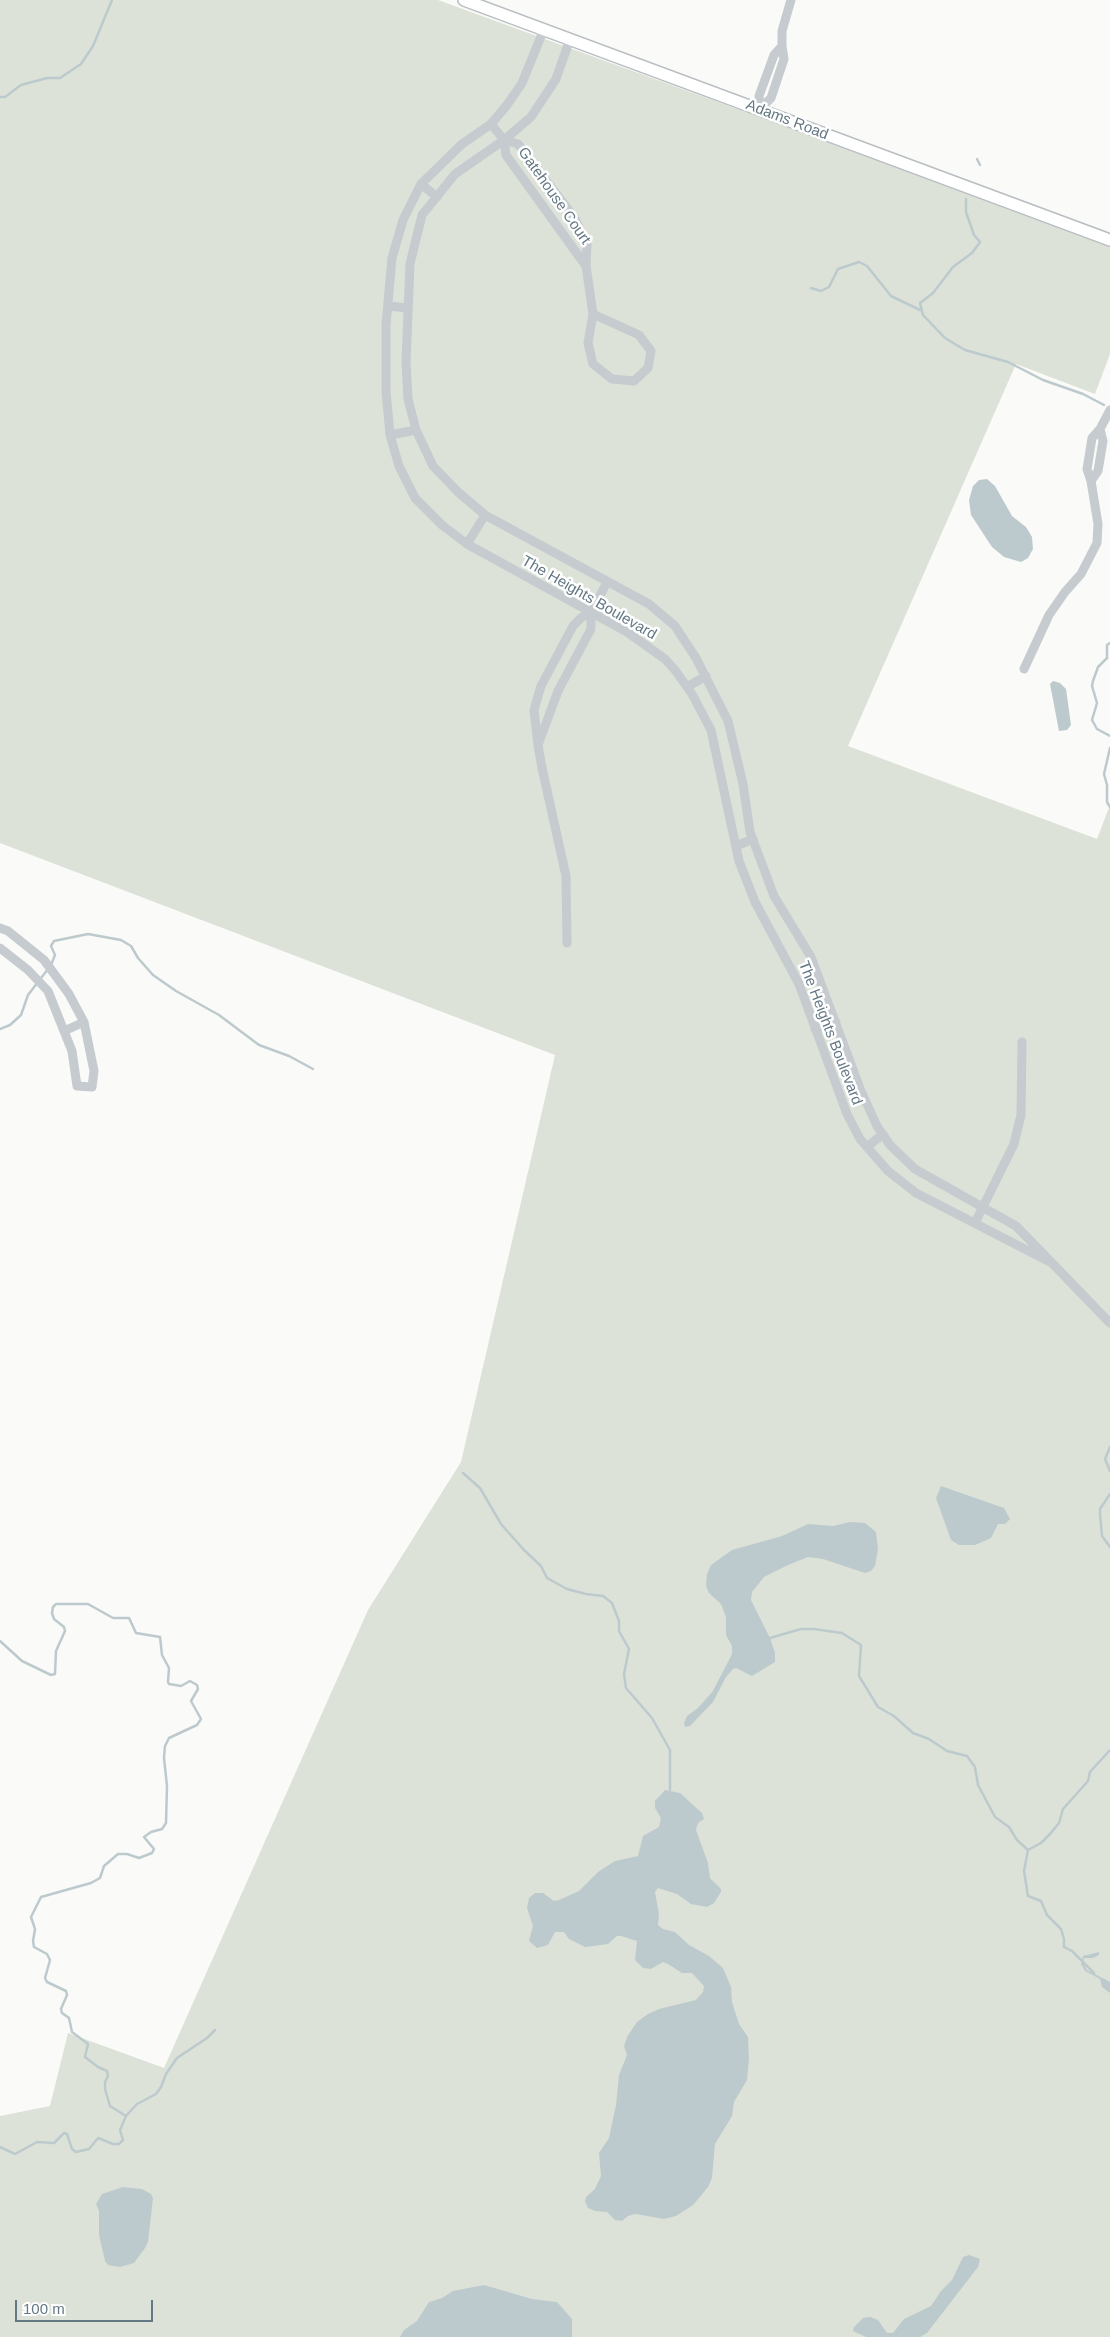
<!DOCTYPE html>
<html>
<head>
<meta charset="utf-8">
<style>
  body { margin:0 }
  #map { position:relative; width:1110px; height:2337px; overflow:hidden; background:#fafaf8; font-family:Arial,sans-serif }
  canvas { display:block }
  .scale { position:absolute; left:15px; top:2300px; width:138px; height:22px; box-sizing:border-box; border:2px solid #637884; border-top:0; padding-left:6px; font-size:15px; line-height:18px; white-space:nowrap; color:#637884; -webkit-text-stroke:4px #fff; paint-order:stroke }
</style>
</head>
<body>
<div id="map">
<canvas width="1110" height="2337"></canvas>
<div class="scale">100 m</div>
</div>
<script>
const ctx = document.querySelector('canvas').getContext('2d');
ctx.lineJoin = 'round';
function fill(path, color) { ctx.fillStyle = color; ctx.fill(path, 'evenodd'); }
const toPath = rows => new Path2D(rows.map(r => 'M' + r).join(''));
function strokePath(path, color, width, dash) { ctx.strokeStyle = color; ctx.lineWidth = width; ctx.lineCap = dash ? 'butt' : 'round'; ctx.setLineDash(dash || []); ctx.stroke(path); }
function drawText(font, color, halo, rows, align = 'center') {
  ctx.font = font + ' Arial,sans-serif'; ctx.lineWidth = 5; ctx.setLineDash([]); ctx.textBaseline = 'middle'; ctx.strokeStyle = halo; ctx.fillStyle = color; for (const [text, x, y, turn = 0] of rows) {
    ctx.save(); ctx.translate(x, y); ctx.rotate((+turn || 0) * Math.PI / 180); ctx.textAlign = isNaN(turn) ? turn : align; if (halo) ctx.strokeText(text, 0, 0); ctx.fillText(text, 0, 0); ctx.restore();
  }
}
fill(toPath([
  [0,0,438,0,1110,245,1110,354,1095,394,1016,364,848,746,1097,839,1110,805,1110,2337,0,2337,0,2116,50,2106,68,2033,164,2068,368,1610,461,1462,555,1055,0,843]
]), '#dce2d8');
fill(toPath([
  [987,479,995,486,1012,516,1026,527,1032,537,1033,549,1028,558,1021,562,1004,557,992,547,971,515,969,500,973,486,979,480],
  [1053,681,1060,683,1066,689,1071,725,1067,730,1059,731,1050,684],
  [941,1486,1004,1508,1010,1519,1005,1524,998,1524,991,1538,975,1545,959,1545,951,1540,936,1498],
  [850,1522,865,1523,876,1532,878,1549,875,1566,871,1571,865,1573,823,1559,808,1557,788,1565,764,1577,752,1592,751,1600,770,1638,775,1653,775,1662,752,1676,736,1668,733,1669,726,1677,713,1702,690,1726,685,1727,684,1723,687,1716,698,1708,713,1691,732,1654,732,1646,726,1635,726,1617,721,1604,709,1593,706,1586,707,1574,711,1565,732,1550,782,1536,808,1524,833,1526],
  [665,1790,680,1793,702,1813,704,1819,698,1823,696,1830,708,1863,710,1878,721,1889,721,1892,714,1903,707,1907,691,1904,677,1894,658,1888,655,1892,659,1914,658,1925,663,1929,675,1932,689,1945,709,1956,723,1968,731,1987,732,2002,739,2024,748,2037,749,2059,747,2080,734,2102,732,2116,715,2144,712,2178,708,2187,693,2205,676,2216,664,2219,636,2214,628,2216,622,2221,615,2220,607,2212,595,2211,588,2208,585,2201,586,2197,595,2189,601,2176,599,2153,609,2138,616,2105,619,2075,627,2055,624,2046,627,2037,637,2022,648,2014,659,2009,696,2000,703,1992,704,1986,692,1973,682,1973,668,1964,663,1962,651,1969,643,1968,635,1960,637,1941,621,1936,617,1936,608,1944,585,1947,569,1939,564,1932,555,1932,548,1945,537,1948,529,1941,533,1926,527,1908,529,1898,535,1893,543,1893,554,1901,559,1900,579,1891,598,1872,615,1861,638,1856,643,1836,659,1827,661,1818,655,1808,655,1801],
  [1099,1952,1099,1955,1093,1958,1084,1958,1083,1963,1087,1970,1110,1982,1110,1993,1102,1987,1100,1979,1085,1971,1081,1964,1083,1956],
  [123,2187,142,2189,151,2194,153,2198,148,2242,145,2248,134,2263,120,2267,108,2265,105,2261,99,2235,99,2211,96,2204,102,2194],
  [969,2255,980,2259,978,2267,927,2333,920,2337,866,2337,853,2331,854,2327,863,2318,870,2317,878,2320,887,2333,893,2333,904,2319,931,2306,941,2291,952,2280,963,2257],
  [484,2285,532,2299,557,2302,572,2319,572,2337,400,2337,404,2330,417,2321,429,2302,442,2298,453,2291]
]), '#bdcacd');
strokePath(toPath([
  [0,97,5,97,21,85,47,78,60,78,81,64,93,46,112,0],
  [977,159,980,165],
  [966,199,966,212,974,235,980,242,972,253,953,267,933,293,920,303,923,315,945,338,965,350,1008,362,1043,380,1083,394,1104,405],
  [811,288,821,291,829,287,838,269,859,262,867,266,891,296,920,310],
  [1110,643,1107,645,1107,658,1098,667,1093,681,1092,686,1097,703,1092,720,1097,729,1110,736],
  [1110,748,1104,774,1107,785,1107,802,1110,807],
  [51,965,55,955,51,946,54,941,88,934,121,940,131,946,138,958,153,975,176,991,219,1015,259,1045,289,1056,313,1069],
  [0,1029,10,1025,21,1015,28,995,48,969],
  [1110,1447,1105,1459,1110,1471],
  [463,1473,480,1488,501,1524,524,1550,541,1566,547,1578,567,1589,586,1594,603,1596,612,1603,619,1621,619,1631,629,1649,624,1674,626,1688,652,1718,670,1750,670,1790],
  [1110,1494,1100,1509,1100,1514,1102,1536,1110,1547],
  [770,1638,801,1629,814,1629,842,1633,861,1645,859,1676,878,1707,894,1716,913,1733,929,1739,947,1751,967,1756,975,1767,978,1785,995,1817,1009,1827,1017,1840,1028,1850],
  [0,1641,22,1661,51,1675,55,1674,56,1651,65,1631,64,1627,54,1619,52,1613,53,1607,56,1604,88,1604,113,1618,129,1618,136,1633,160,1637,162,1655,169,1668,168,1682,169,1684,181,1686,190,1681,197,1685,198,1689,191,1701,201,1719,197,1725,169,1738,165,1746,164,1758,167,1786,166,1823,162,1829,151,1832,144,1837,154,1849,152,1853,139,1858,127,1854,118,1854,104,1866,100,1878,91,1883,41,1897,31,1917,35,1929,33,1941,34,1947,47,1954,50,1960,45,1978,47,1982,66,1991,67,1995,61,2009,62,2013,69,2018,72,2032,88,2044,85,2057,98,2067,107,2071,108,2076,105,2082,105,2089,110,2106,126,2116],
  [1094,1973,1072,1951,1064,1947,1064,1939,1061,1929,1047,1915,1041,1901,1028,1896,1024,1871,1028,1850,1041,1843,1050,1834,1059,1823,1063,1809,1088,1781,1090,1772,1110,1750],
  [0,2147,15,2154,37,2142,54,2143,64,2133,67,2134,72,2149,76,2152,89,2149,98,2138,113,2144,119,2144,123,2140,120,2130,126,2116,137,2104,156,2094,161,2087,166,2074,177,2058,207,2038,215,2030]
]), '#bdcacd', 2.5);
const major = toPath([
  [464,0,1110,240]
]);
strokePath(major, '#b8bec2', 14);
strokePath(toPath([
  [544,29,522,83,507,105,491,124,462,144,421,184,403,220,392,258,386,325,386,391,390,435,399,466,415,498,442,525,467,544,627,632,665,659,675,670,692,694,711,730,739,861,755,902,799,984,847,1114,860,1139,888,1171,916,1193,1052,1263,1016,1226,915,1169,890,1145,877,1126,861,1091,811,957,774,896,750,832,743,784,728,721,696,658,675,626,649,604,485,515,458,492,433,466,416,430,408,399,406,362,410,264,422,215,455,174,504,140,531,117,556,79,570,39],
  [782,46,784,59,771,98,760,109,759,96,774,55,782,46],
  [782,46,782,31,791,0],
  [491,124,504,140,506,155,586,266,587,244,574,217,518,144,504,140],
  [421,184,437,197],
  [586,266,593,314,588,343,593,364,612,379,634,381,648,368,651,351,639,335,593,314],
  [388,306,408,308],
  [1100,429,1110,410],
  [390,435,416,430],
  [467,544,485,515],
  [591,613,607,582],
  [1024,669,1049,615,1065,592,1081,574,1097,543,1098,524,1091,481,1087,469,1092,438,1100,429,1103,441,1098,471,1091,481],
  [687,687,706,676],
  [538,745,558,691,591,629,591,613,582,617,573,626,541,686,534,710,535,719,538,745,542,768,566,876,567,943],
  [736,846,753,839],
  [0,928,8,931,44,960,69,994,84,1022,94,1071,92,1087,77,1086,72,1051,48,991,28,970,0,948],
  [815,1029,836,1022],
  [64,1031,84,1022],
  [867,1147,883,1134],
  [975,1223,1014,1144,1021,1115,1022,1042],
  [1052,1263,1110,1323]
]), '#c5cbce', 9);
strokePath(major, '#fff', 11);
drawText('15px', '#637884', '#fff', [
  ["Adams Road",787,120,21],
  ["Gatehouse Court",554,196,55],
  ["The Heights Boulevard",589,598,30],
  ["The Heights Boulevard",830,1033,69]
]);
</script>
</body>
</html>
